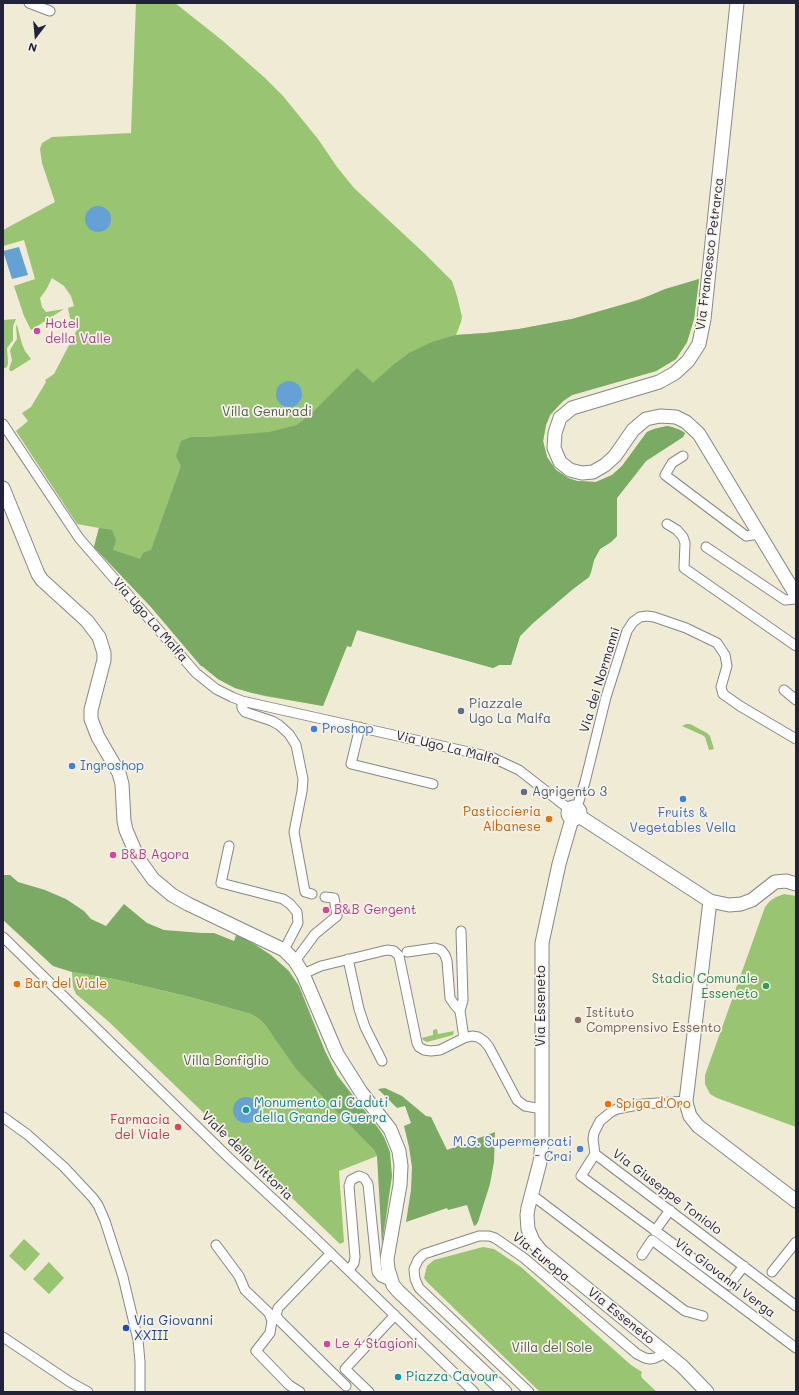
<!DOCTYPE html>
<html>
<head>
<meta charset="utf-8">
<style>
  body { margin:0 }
  #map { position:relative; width:799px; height:1395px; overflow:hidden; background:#f0ebd5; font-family:Mali,sans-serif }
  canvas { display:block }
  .frame { position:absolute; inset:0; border:4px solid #22223b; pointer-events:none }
  .north { position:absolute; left:16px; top:16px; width:40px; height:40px; -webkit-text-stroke:3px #f7f3e8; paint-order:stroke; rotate:196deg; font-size:11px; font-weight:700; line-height:16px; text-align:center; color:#22223b }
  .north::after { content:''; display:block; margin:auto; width:14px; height:18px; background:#22223b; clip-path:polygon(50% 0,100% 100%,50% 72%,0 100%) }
</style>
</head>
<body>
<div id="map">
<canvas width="799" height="1395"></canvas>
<div class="frame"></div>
<div class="north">N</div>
</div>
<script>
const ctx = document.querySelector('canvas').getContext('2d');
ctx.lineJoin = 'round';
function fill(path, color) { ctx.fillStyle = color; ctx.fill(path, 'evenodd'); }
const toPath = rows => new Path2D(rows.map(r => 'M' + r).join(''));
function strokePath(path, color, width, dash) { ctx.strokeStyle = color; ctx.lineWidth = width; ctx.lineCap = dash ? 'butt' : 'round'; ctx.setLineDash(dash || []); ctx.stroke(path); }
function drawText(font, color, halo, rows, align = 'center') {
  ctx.font = font + ' Mali,sans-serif'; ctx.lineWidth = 3.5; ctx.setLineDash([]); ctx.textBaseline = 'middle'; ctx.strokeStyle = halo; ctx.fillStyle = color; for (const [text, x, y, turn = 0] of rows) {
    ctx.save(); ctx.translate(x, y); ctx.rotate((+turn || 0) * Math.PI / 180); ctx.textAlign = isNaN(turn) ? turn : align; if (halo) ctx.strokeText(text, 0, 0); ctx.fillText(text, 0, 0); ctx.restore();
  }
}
fill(toPath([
  [136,3,175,3,223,41,265,78,283,96,318,139,337,167,354,188,424,253,452,281,457,296,462,317,461,322,456,335,486,333,519,329,572,319,628,303,699,279,694,319,687,342,676,359,656,371,572,395,563,401,550,415,546,425,543,441,547,457,556,470,568,478,577,481,596,482,612,475,622,466,647,432,654,429,667,426,672,427,680,430,685,433,683,437,646,461,617,498,617,536,611,542,600,549,594,560,591,572,589,577,573,589,533,623,520,636,511,665,499,665,493,668,357,630,351,647,347,646,323,706,264,696,235,688,218,679,202,666,201,666,151,607,94,547,99,528,77,524,16,431,28,421,22,413,31,407,46,382,45,380,54,374,78,328,70,318,68,308,74,306,71,296,64,286,52,278,46,290,40,298,42,307,46,312,64,309,31,330,24,316,14,286,35,279,24,240,3,246,3,230,55,202,42,163,40,149,42,143,52,137,131,133],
  [16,319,13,326,13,340,7,348,8,363,7,367,3,369,3,320],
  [17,325,22,344,25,351,31,359,12,371,10,371,9,369,12,360,10,351,11,348,17,339,16,326],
  [686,724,690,724,707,733,710,736,714,749,709,750,705,737,702,735,682,726],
  [784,894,796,896,796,1127,717,1098,710,1094,705,1084,705,1075,709,1064,765,907,770,901,776,897],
  [72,972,114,979,190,997,251,1014,259,1019,266,1026,281,1046,374,1150,377,1156,339,1171,344,1242,340,1244,108,1021,76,994,73,987],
  [437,1029,438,1034,454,1031,453,1035,427,1042,423,1040,422,1038,433,1035,433,1030],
  [24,1239,40,1254,25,1271,9,1256],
  [483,1247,494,1249,521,1267,631,1365,642,1372,641,1375,642,1378,657,1392,540,1392,427,1282,424,1278,427,1266,434,1260],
  [49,1262,64,1278,49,1294,33,1279]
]), '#99c471');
fill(toPath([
  [699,279,694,319,687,342,676,359,656,371,572,395,563,401,550,415,546,425,543,441,547,457,556,470,568,478,577,481,596,482,612,475,622,466,647,432,654,429,667,426,672,427,680,430,685,433,683,437,646,461,617,498,617,536,611,542,600,549,594,560,591,572,589,577,573,589,533,623,520,636,511,665,499,665,493,668,357,630,351,647,347,646,323,706,252,693,235,688,218,679,202,666,201,666,151,607,94,547,99,528,112,530,116,540,113,550,140,559,143,553,151,550,181,466,176,456,181,441,191,437,209,437,269,432,297,425,314,411,357,368,373,383,393,365,409,353,432,342,456,335,486,333,519,329,572,319,639,300,665,289],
  [3,875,10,875,18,882,45,890,66,899,84,911,91,919,106,926,124,904,147,923,164,930,202,933,214,933,234,941,237,933,271,955,289,971,299,986,325,1051,337,1075,379,1129,384,1137,390,1152,392,1176,382,1245,377,1156,374,1150,297,1070,266,1026,259,1019,251,1014,190,997,114,979,72,972,53,966,3,920],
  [385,1088,402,1096,426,1116,431,1117,447,1150,495,1132,494,1162,490,1184,478,1222,476,1225,474,1226,467,1205,448,1210,447,1208,406,1222,411,1190,412,1167,409,1147,404,1126,411,1123,405,1106,397,1108,378,1089]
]), '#7aaa63');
fill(toPath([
  '85 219a13 13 0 1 1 26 0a13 13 0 1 1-26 0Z',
  [19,247,28,275,12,279,3,251],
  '276 394a13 13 0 1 1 26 0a13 13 0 1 1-26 0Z',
  '233 1110a13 13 0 1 1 26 0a13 13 0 1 1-26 0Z'
]), '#64a2d5');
const street = toPath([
  [29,3,50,11],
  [3,424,79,538,196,673,216,689,232,697,242,701,491,757,519,770,569,809],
  [683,456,672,463,665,475,746,536,759,534],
  [667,524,677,530,683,537,685,543,684,568,796,646],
  [706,547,785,600,796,599],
  [784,690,796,700],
  [242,701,242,708,245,712,272,721,279,725,289,734,296,745,303,779,302,791,294,832,305,892,312,894],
  [360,727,351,764,433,784],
  [577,807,585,782,606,697,627,631,633,622,640,617,647,616,654,617,686,628,717,643,725,655,727,666,721,687,723,694,740,706,796,739],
  [229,846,221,883,283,899,290,904,297,912,298,923,284,950],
  [3,937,228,1157,314,1237,474,1392],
  [407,952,435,948,441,950,445,955,447,961,450,998,454,1004,460,1011,464,1038],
  [348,959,359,1009,365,1027,382,1061],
  [295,961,315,934,337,916,334,898,325,897],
  [303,974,321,966,387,950,394,951,399,956,417,1043,419,1047,424,1050,431,1051,440,1050,464,1038,472,1036,478,1037,484,1041,489,1047,517,1100,525,1106,542,1109],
  [460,1011,463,1000,461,931],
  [3,1117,28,1135,64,1167,93,1198,98,1205,105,1221,123,1277,138,1340,140,1362,140,1392],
  [595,1154,796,1306],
  [595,1154,581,1176,729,1285,744,1266],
  [595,1154,593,1139,594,1133,600,1121,611,1112,617,1109,643,1104,686,1101],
  [532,1195,685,1311,703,1316],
  [655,1231,670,1210],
  [216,1245,239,1276,245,1290,269,1313,272,1321,270,1333,256,1351,289,1385,300,1392],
  [331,1253,278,1308,276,1315,279,1320,346,1386],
  [642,1255,652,1240,796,1348],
  [349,1270,354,1263,355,1257,349,1186,351,1180,359,1176,364,1178,368,1184,377,1272,381,1277,392,1282],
  [772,1272,796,1242],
  [3,1337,70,1382,88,1392],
  [369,1392,345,1369,395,1315],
  [529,1392,419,1288,415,1279,414,1269,418,1260,424,1254,479,1236,489,1236,495,1238,524,1258,637,1354,645,1358,650,1359,655,1358,666,1353]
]);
const secondary = toPath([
  [737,3,704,319,699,344,688,361,675,373,659,382,572,408,560,418,555,433,554,448,560,462,570,470,582,473,593,472,605,465,615,456,633,430,646,419,660,416,676,417,686,422,699,434,796,595],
  [3,488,38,574,42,580,87,621,99,637,104,653,104,660,91,710,91,719,98,737,119,773,122,784,124,821,126,830,138,858,153,879,172,895,188,904,284,950,295,961,303,974,337,1054,361,1092,390,1129,399,1151,401,1166,400,1185,387,1259,388,1269,393,1285,398,1291,505,1392],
  '568 813a6 6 0 1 1 12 0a6 6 0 1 1-12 0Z',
  [579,816,710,901,729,905,741,904,752,900,775,882,786,881,796,884],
  [572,819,559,864,542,943,542,1144,540,1162,528,1208,527,1215,528,1229,533,1241,541,1251,682,1366,707,1392],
  [710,901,686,1101,687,1106,690,1116,698,1126,796,1201]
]);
strokePath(street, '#898688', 11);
strokePath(secondary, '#898688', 15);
strokePath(street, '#fff', 9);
strokePath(secondary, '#fff', 13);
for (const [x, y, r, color] of [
  [37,331,4,"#d1479c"],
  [461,711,4,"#5c6f8a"],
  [314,729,4,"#3f7fe0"],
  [72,766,4,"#3f7fe0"],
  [524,792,4,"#5c6f8a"],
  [683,799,4,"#3f7fe0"],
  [549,819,4,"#e8710a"],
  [113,855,4,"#d1479c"],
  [326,910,4,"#d1479c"],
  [17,984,4,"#e8710a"],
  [766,986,4,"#2e9e5b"],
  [578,1020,4,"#8d6e63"],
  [608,1104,4,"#e8710a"],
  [246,1110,4,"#0f9aa8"],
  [178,1127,4,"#e0444e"],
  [580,1149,4,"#3f7fe0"],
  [126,1328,4,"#1a4fb4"],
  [327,1344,4,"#d1479c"],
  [398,1377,4,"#0f9aa8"]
]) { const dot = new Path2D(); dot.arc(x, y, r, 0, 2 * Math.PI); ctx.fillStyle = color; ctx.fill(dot); strokePath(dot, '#f7f3e8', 1.5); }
drawText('13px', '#22223b', '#f7f3e8', [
  ["Via Francesco Petrarca",710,254,-83],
  ["Via Ugo La Malfa",150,620,49],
  ["Via dei Normanni",600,680,-73],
  ["Via Ugo La Malfa",448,748,14],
  ["Via Esseneto",541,1006,-90],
  ["Viale della Vittoria",247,1156,44],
  ["Via Giuseppe Toniolo",667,1192,37],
  ["Via Europa",541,1257,39],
  ["Via Giovanni Verga",725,1278,37],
  ["Via Esseneto",621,1316,39]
]);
drawText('13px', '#b23c85', '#f7f3e8', [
  ["Hotel",45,324],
  ["della Valle",45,339],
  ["B&B Agora",121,855],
  ["B&B Gergent",334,910],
  ["Le 4 Stagioni",335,1344]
], 'left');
drawText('13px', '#4c5b4e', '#f7f3e8', [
  ["Villa Genuradi",267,412],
  ["Villa Bonfiglio",226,1061],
  ["Villa del Sole",552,1348]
]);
drawText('13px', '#4e5e75', '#f7f3e8', [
  ["Piazzale",469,704],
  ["Ugo La Malfa",469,719],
  ["Agrigento 3",532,792]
], 'left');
drawText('13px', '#366cbe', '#f7f3e8', [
  ["Proshop",322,729],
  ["Ingroshop",80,766],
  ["Fruits &",683,813,"center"],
  ["Vegetables Vella",683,828,"center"],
  ["M.G. Supermercati",572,1142,"right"],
  ["- Crai",572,1157,"right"]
], 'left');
drawText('13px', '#c56008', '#f7f3e8', [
  ["Pasticcieria",541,812,"right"],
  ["Albanese",541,827,"right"],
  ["Bar del Viale",25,984],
  ["Spiga d'Oro",616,1104]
], 'left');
drawText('13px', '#27864d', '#f7f3e8', [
  ["Stadio Comunale",758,979],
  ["Esseneto",758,994]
], 'right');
drawText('13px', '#785e54', '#f7f3e8', [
  ["Istituto",586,1013],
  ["Comprensivo Essento",586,1028]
], 'left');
drawText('13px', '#0d838f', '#f7f3e8', [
  ["Monumento ai Caduti",254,1103],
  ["della Grande Guerra",254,1118],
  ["Piazza Cavour",406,1377]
], 'left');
drawText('13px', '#be3a42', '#f7f3e8', [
  ["Farmacia",170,1120],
  ["del Viale",170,1135]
], 'right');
drawText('13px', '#164399', '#f7f3e8', [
  ["Via Giovanni",134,1321],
  ["XXIII",134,1336]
], 'left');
</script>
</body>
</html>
